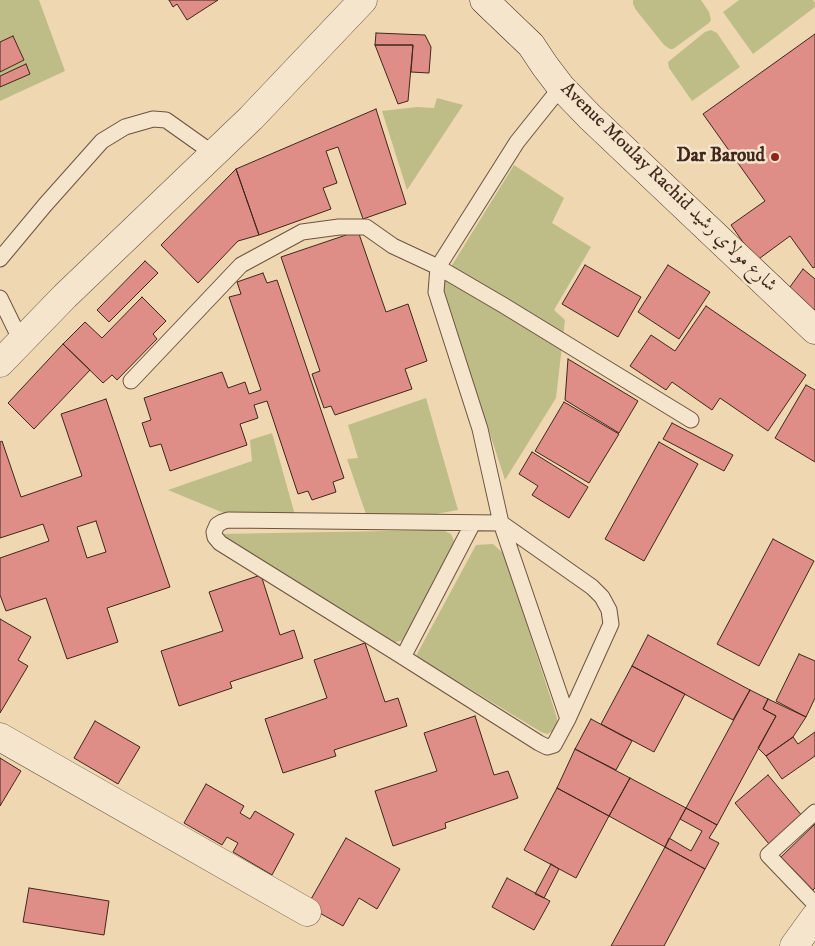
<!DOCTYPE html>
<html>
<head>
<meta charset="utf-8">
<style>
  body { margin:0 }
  canvas { display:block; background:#eed7b1 }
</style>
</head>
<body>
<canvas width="815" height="946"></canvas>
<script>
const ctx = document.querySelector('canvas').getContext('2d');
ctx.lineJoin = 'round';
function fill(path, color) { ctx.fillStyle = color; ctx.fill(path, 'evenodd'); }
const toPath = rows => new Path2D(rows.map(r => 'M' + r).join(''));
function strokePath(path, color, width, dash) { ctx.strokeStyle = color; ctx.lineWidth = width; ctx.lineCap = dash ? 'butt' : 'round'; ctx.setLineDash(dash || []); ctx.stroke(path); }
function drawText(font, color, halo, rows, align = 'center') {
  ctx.font = font + ' "IM FELL DW Pica",Amiri,serif'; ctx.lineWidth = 5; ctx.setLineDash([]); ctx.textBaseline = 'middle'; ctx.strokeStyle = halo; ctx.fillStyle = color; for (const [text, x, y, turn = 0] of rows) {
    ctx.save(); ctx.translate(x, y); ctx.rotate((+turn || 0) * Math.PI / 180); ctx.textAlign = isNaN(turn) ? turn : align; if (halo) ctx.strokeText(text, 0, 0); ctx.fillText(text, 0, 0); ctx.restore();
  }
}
fill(toPath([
  [0,0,39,0,65,71,0,101],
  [633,0,701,0,709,12,711,20,709,23,673,49,670,49,664,45,636,10,633,4],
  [739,0,813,0,815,3,815,7,753,54,723,12],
  [711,30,717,33,740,67,692,101,669,68,668,62,705,32],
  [437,98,463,105,407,190,382,111,417,107,434,108],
  [514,165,564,198,552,223,591,247,554,310,565,320,556,398,505,480,441,283],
  [426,398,458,510,413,518,368,520,347,459,358,458,348,425],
  [272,433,295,515,231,516,168,490,252,461,250,440],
  [443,530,451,534,454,541,452,549,404,640,395,642,220,534],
  [493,544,504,554,557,718,557,726,553,731,547,734,541,732,416,656,476,545]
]), '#bfbd87');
const building = toPath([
  [169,0,218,0,187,20,177,4,173,7,169,0],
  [376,33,425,35,431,47,429,73,411,72,413,45,375,45,376,33],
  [815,34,815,267,813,268,790,236,756,261,731,225,765,201,703,114,815,34],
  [13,36,24,60,0,72,0,42,13,36],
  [375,45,413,45,408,101,398,104,375,45],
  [26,64,30,74,0,87,0,76,26,64],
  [376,109,406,204,363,219,338,147,326,151,337,183,323,188,331,209,259,235,236,169,376,109],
  [236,169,259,235,238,241,198,283,161,245,236,169],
  [358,231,386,312,408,304,427,361,405,369,412,389,335,415,331,406,324,408,312,374,320,371,281,257,358,231],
  [145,261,158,273,109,322,97,310,145,261],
  [585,265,641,297,618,337,562,304,585,265],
  [668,265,710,292,679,339,638,312,668,265],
  [803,269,815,279,815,316,787,291,803,269],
  [263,273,267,283,277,280,344,478,333,482,336,492,312,500,308,491,298,494,267,401,254,405,258,418,240,424,247,445,170,471,161,444,150,447,142,423,151,420,144,398,222,372,228,388,245,382,249,394,261,390,229,297,241,294,237,282,263,273],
  [142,297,166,321,153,334,157,339,117,380,112,375,103,383,63,344,85,322,102,338,142,297],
  [706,306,806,375,768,431,720,398,712,410,672,382,666,390,630,366,651,335,675,351,706,306],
  [63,344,90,370,34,429,8,403,63,344],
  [568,359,638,401,619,433,565,400,568,359],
  [806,385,815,390,815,462,775,438,806,385],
  [106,399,170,587,107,608,118,642,67,659,46,598,6,611,0,595,0,558,49,541,43,524,0,538,0,442,2,441,21,497,82,476,61,414,106,399],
  [96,521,106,552,87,558,77,527,96,521],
  [564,402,619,434,589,483,535,451,564,402],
  [672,423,733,455,724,471,663,439,672,423],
  [659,442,698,464,644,561,605,539,659,442],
  [532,452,588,487,569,518,532,495,538,486,519,474,532,452],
  [773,539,814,561,759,666,717,644,773,539],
  [261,575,280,635,294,630,303,658,230,682,232,688,179,706,161,651,223,631,209,592,261,575],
  [0,619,31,637,18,660,28,666,0,713,0,619],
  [648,635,750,690,733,720,632,666,648,635],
  [365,643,385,702,398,698,407,726,334,750,336,756,283,773,265,719,327,698,314,660,365,643],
  [799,654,815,661,815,698,806,717,776,701,799,654],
  [632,666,685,694,654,752,601,724,632,666],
  [750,690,768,699,763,709,776,716,717,825,686,808,750,690],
  [768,699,806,717,793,737,766,756,758,748,776,716,763,709,768,699],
  [475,716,494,775,508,771,518,798,445,823,446,828,393,846,375,791,437,771,424,733,475,716],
  [591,719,632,741,616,770,575,749,591,719],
  [95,721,140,747,118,784,74,758,95,721],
  [815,732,815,756,782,779,766,756,793,737,798,744,815,732],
  [575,749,630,778,609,816,557,788,575,749],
  [0,758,21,771,0,806,0,758],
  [768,775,803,817,769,844,735,803,768,775],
  [630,778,686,808,665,847,609,816,630,778],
  [206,784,244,806,240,813,250,819,255,811,294,834,272,875,233,852,238,843,227,837,222,845,184,823,206,784],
  [557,788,609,816,576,878,524,850,557,788],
  [686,808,717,825,709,838,719,843,705,869,665,847,669,838,691,851,702,831,680,819,686,808],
  [815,824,815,888,813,890,781,857,815,824],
  [346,838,400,869,377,909,359,898,343,926,307,906,346,838],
  [665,847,705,869,664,946,611,946,665,847],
  [551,864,559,869,544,898,535,894,551,864],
  [507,878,550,901,534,930,492,907,507,878],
  [29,888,109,901,104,935,23,922,29,888]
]);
fill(building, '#de8e86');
strokePath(building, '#41271b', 1);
const lane = toPath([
  [0,259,45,205,102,141,125,127,153,119,166,120,214,154],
  [0,298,21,341],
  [131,381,241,265,302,232,339,227,366,227,393,246,438,267,503,305,691,420],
  [473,523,403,657,220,543,215,537,214,532,217,525,222,522,228,520,501,523,480,429,436,292,438,267,517,142,561,87],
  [403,657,539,743,547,747,554,745,568,719,611,624,609,610,602,597,592,587,501,523,568,719],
  [815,812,768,855,815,904]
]);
const street = toPath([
  [0,363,65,296,251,118,363,0],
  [0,737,307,912],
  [794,946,815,917]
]);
const secondary = toPath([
  [484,0,531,45,545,66,561,87,590,117,815,330]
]);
strokePath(lane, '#6c5340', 17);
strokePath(street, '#6c5340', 29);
strokePath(secondary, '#41271b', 29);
strokePath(lane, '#f4e5cc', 15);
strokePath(street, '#f4e5cc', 28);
strokePath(secondary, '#f4e5cc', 28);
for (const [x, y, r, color] of [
  [775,157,5,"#8f2418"]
]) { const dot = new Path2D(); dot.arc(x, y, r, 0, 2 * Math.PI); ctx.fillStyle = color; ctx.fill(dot); strokePath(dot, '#f4e5cc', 2); }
drawText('bold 19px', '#41271b', '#f4e5cc', [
  ["Dar Baroud",765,157]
], 'right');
drawText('19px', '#41271b', '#f4e5cc', [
  ["Avenue Moulay Rachid شارع مولاي رشيد",668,188,44]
]);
</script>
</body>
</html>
